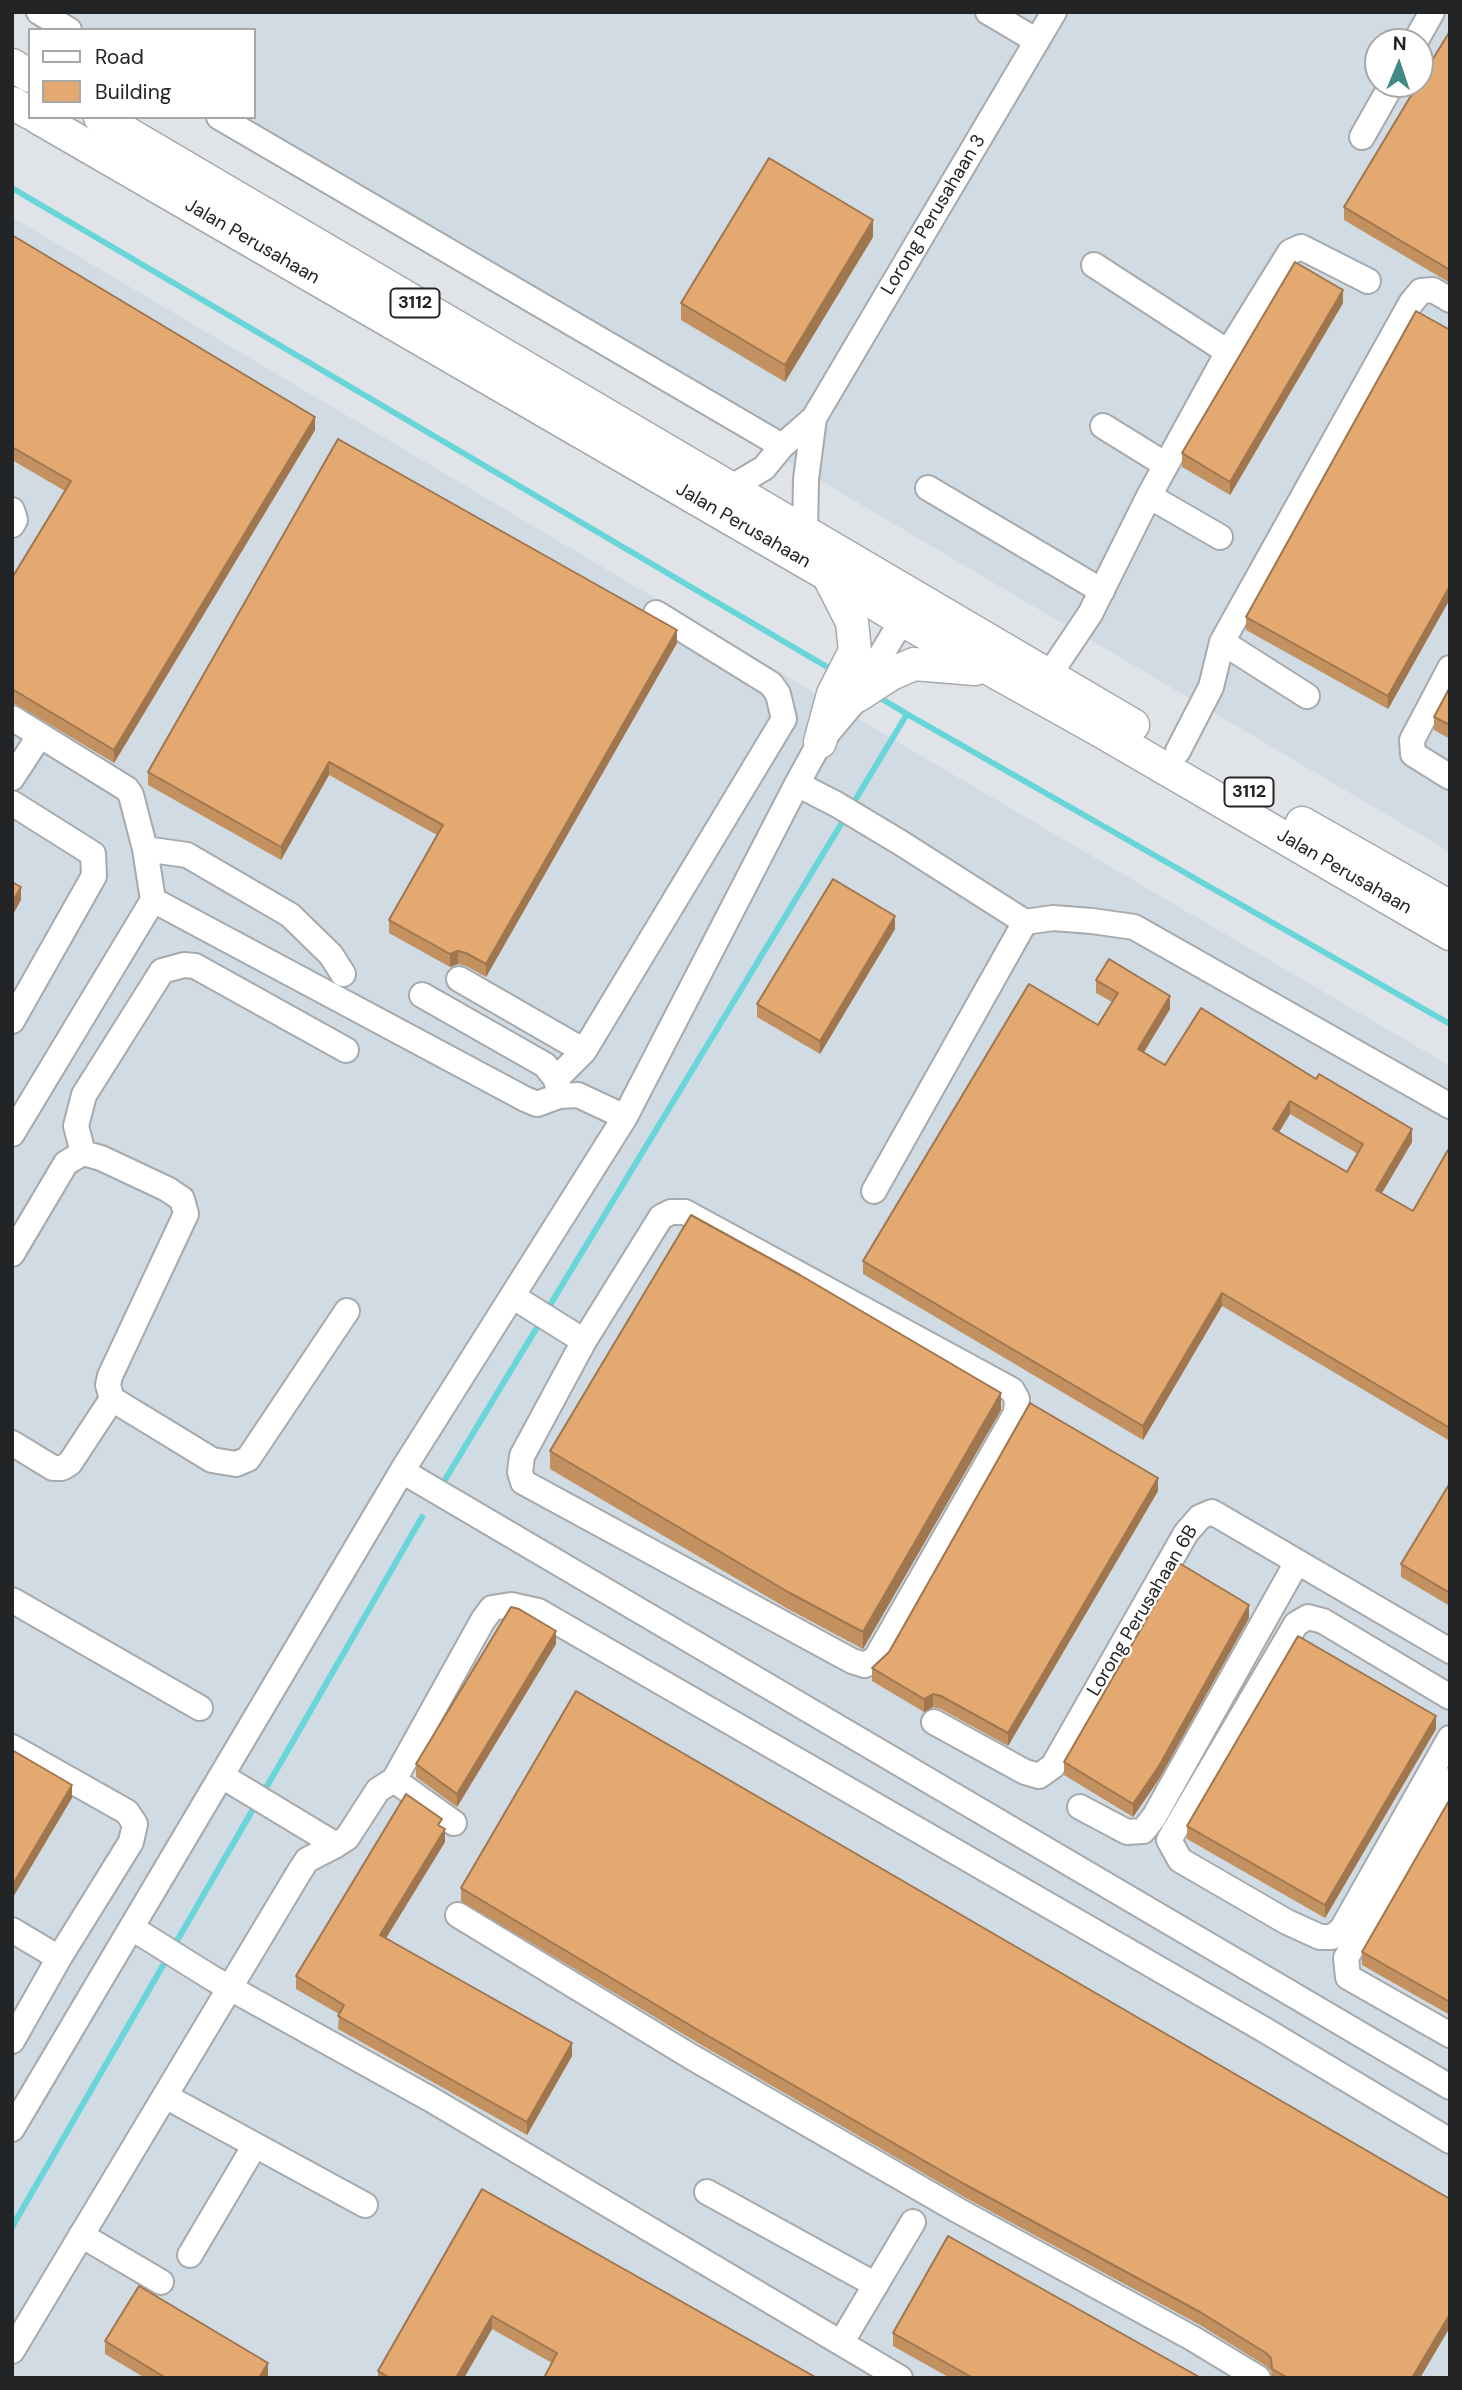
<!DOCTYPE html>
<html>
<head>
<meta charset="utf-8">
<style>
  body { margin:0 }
  #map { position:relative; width:1462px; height:2390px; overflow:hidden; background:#e0e4e8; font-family:"DM Sans",sans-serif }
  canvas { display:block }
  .frame { position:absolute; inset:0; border:14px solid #232426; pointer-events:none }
  .legend { position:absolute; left:28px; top:28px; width:228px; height:91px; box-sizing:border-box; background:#fff; border:2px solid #a7a7a8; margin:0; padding:9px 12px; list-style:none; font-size:21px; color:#232426 }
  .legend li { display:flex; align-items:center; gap:14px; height:35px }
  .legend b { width:35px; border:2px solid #a7a7a8 }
  .north { position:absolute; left:1364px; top:28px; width:70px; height:70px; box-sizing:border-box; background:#fff; border:2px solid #a7a7a8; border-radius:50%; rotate:2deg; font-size:19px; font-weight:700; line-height:28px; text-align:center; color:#232426 }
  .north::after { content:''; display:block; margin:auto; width:24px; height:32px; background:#438a86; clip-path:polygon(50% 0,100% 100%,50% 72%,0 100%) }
</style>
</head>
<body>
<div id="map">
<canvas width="1462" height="2390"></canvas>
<div class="frame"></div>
<ul class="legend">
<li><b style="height:9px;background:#fff"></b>Road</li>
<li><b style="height:19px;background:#e3a970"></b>Building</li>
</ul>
<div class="north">N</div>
</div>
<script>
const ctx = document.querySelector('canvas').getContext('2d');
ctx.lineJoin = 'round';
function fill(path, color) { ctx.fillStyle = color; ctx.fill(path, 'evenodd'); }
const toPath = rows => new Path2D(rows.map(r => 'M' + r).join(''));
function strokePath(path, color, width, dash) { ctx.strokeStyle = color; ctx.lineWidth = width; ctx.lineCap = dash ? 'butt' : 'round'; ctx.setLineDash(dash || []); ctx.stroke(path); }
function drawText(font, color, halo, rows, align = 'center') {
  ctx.font = font + ' "DM Sans",sans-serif'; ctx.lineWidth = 5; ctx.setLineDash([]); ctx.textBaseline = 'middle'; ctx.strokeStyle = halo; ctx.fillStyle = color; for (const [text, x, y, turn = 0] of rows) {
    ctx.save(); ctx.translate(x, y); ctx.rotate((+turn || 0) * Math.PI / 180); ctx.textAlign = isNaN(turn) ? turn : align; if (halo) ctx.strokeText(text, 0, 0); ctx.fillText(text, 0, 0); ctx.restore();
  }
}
fill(toPath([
  [26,12,1450,12,1450,852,204,117,254,117,254,30,55,30],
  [1378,42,1420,42,1420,84,1378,84],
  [12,217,879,731,1450,1066,1450,2378,12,2378]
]), '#d0dbe4');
strokePath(toPath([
  [12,188,834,671],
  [877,696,907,714],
  [851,807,907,714,1450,1024],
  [547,1310,846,816],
  [443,1483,542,1319],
  [262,1795,422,1517],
  [174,1946,256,1804],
  [12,2227,169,1955]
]), '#68d6d8', 6);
const minor = toPath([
  [39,12,69,30],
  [988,12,1037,41],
  [1415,42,1432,12],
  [219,117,782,446],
  [1362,137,1392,84],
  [1094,265,1228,352],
  [1103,426,1166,465],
  [730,488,764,468,782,446,814,418,1054,12],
  [928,488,1102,591],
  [1149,496,1220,537],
  [12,510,15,520,12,525],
  [805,534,806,479,814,418],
  [1222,642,1307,696],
  [1450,668,1412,740,1413,754,1450,777],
  [1049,675,1090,614,1149,496,1228,352,1290,252,1301,247,1368,281],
  [12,718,127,789,131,795,145,849,153,900],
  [1178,751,1211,687,1222,642,1411,303,1421,291,1433,290,1450,300],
  [12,778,40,735],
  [797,784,836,804,901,843,1025,922,874,1191],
  [12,803,93,854,94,876,12,1021],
  [145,849,187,855,290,915,331,955,343,974],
  [1025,922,1053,918,1092,921,1134,927,1450,1106],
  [459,979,584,1051],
  [422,995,545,1065,556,1079,559,1092],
  [556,1079,584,1051,784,719,778,694,771,684,656,613],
  [12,1134,153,900,525,1099,537,1104,559,1096,578,1095,625,1117],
  [83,1153,76,1126,84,1095,162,971,184,965,195,966,346,1050],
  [671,1212,685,1212,1012,1390,1017,1399,1016,1413,876,1658,865,1665,852,1661,523,1482,520,1472,522,1456,584,1341,661,1217,671,1212],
  [12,1254,66,1163,83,1153,101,1158,167,1189,182,1199,186,1214,110,1376,108,1385,112,1399,70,1463,62,1468,53,1468,12,1443],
  [512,1296,584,1341],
  [112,1399,212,1460,236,1464,248,1459,347,1311],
  [402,1471,1450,2087],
  [12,1600,200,1708],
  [1450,1697,1323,1621,1308,1617,1296,1624,1169,1840,1180,1860,1287,1922,1320,1937,1332,1937,1342,1929,1450,1738],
  [934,1722,1025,1772,1039,1776,1053,1766,1186,1533,1200,1517,1212,1512,1450,1651],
  [12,1747,127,1812,135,1824,131,1842,59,1958,12,2041],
  [222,1776,336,1845,347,1838,378,1790,394,1780,454,1823],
  [394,1780,483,1620,492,1608,511,1605,538,1611,1263,2029,1450,2141],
  [1450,1780,1346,1958,1348,1977,1450,2035],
  [1080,1807,1127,1832,1143,1831,1154,1817,1297,1562],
  [458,1915,690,2056,959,2211,1192,2338,1258,2378],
  [132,1928,212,1978,432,2100,900,2378],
  [12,1930,59,1958],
  [165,2096,365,2205],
  [12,2129,402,1471,625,1117,797,784,820,742,852,704,911,605],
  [707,2192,876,2285],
  [81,2235,161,2282],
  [190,2255,255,2145],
  [841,2343,913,2222],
  [12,2351,298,1874,307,1860,336,1845]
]);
const major = toPath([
  [12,65,30,76],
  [12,103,30,113],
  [37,117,828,575,902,620,1099,730,1450,934],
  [100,117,1133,725],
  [857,696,891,674,914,664,975,669],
  [820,742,833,694,855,651,852,622,828,575],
  [1302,823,1450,907]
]);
strokePath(minor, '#a6aaad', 28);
strokePath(major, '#a6aaad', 35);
strokePath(minor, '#fff', 24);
strokePath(major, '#fff', 32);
fill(toPath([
  [1450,31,1450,283,1344,220,1344,207],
  [12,235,315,430,114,763,12,702,12,578,65,491,12,460],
  [873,237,785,382,681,320,681,303],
  [1343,303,1230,495,1182,467,1182,453],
  [1450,330,1450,599,1388,709,1246,630,1246,617],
  [677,643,486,977,466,966,458,964,450,967,389,933,389,920,437,835,329,775,281,860,148,785,148,772],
  [1450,687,1450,739,1434,730,1434,717],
  [895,929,820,1054,757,1017,757,1004],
  [1096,980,1170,1009,1144,1052,1165,1065,1201,1008,1412,1142,1382,1193,1413,1211,1450,1151,1450,1441,1222,1306,1143,1440,863,1274,863,1261,1098,1025,1112,1002,1096,993],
  [1290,1114,1358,1154,1347,1172,1279,1132],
  [1001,1410,863,1649,788,1609,550,1469,550,1451],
  [1450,1483,1450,1606,1401,1577,1401,1564],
  [1158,1491,1008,1746,941,1709,933,1707,924,1712,872,1681,872,1668,889,1652],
  [1249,1618,1159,1779,1133,1817,1064,1775,1064,1762],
  [556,1644,457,1807,416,1777,416,1764],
  [1436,1729,1325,1918,1187,1839,1187,1826],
  [1450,1799,1450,2015,1362,1965,1362,1952],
  [442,1827,445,1842,386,1938,572,2056,527,2135,338,2029,339,2014,296,1989,296,1976],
  [461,1888,1450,2199,1450,2327,1420,2378,1272,2378,1271,2371,1266,2366,1200,2325,966,2198,698,2043,461,1901],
  [482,2189,817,2378,552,2363,492,2329,464,2378,378,2378,378,2371],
  [893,2333,1201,2378,950,2378,893,2346],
  [105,2341,268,2376,267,2378,145,2378,105,2354]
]), '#c39160');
fill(toPath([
  [873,220,873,237,785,382,785,365],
  [1343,290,1343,303,1230,495,1230,482],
  [315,417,315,430,114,763,114,750],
  [1450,586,1450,599,1388,709,1388,696],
  [677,630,677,643,486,977,486,964],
  [329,762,329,775,281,860,281,847],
  [21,887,21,900,12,916,12,903],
  [895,916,895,929,820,1054,820,1041],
  [458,951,458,964,450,967,450,954],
  [1170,996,1170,1009,1138,1062,1138,1049],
  [1290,1101,1290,1114,1273,1142,1273,1129],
  [1412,1129,1412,1142,1376,1203,1376,1190],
  [1222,1293,1222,1306,1143,1440,1143,1426],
  [1001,1393,1001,1410,863,1649,863,1632],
  [1158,1478,1158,1491,1008,1746,1008,1733],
  [1249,1605,1249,1618,1159,1779,1133,1817,1133,1804],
  [556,1631,556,1644,457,1807,457,1794],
  [933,1694,933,1707,924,1712,924,1699],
  [1436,1716,1436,1729,1325,1918,1325,1905],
  [72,1785,72,1798,12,1899,12,1886],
  [445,1829,445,1842,380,1948,380,1935],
  [572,2043,572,2056,527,2135,527,2122],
  [1450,2314,1450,2327,1420,2378,1412,2378],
  [492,2316,492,2329,464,2378,456,2378],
  [268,2363,268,2376,267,2378,259,2378]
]), '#9f764e');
const building = toPath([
  [1450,31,1450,270,1344,207,1418,84,1420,84,1420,80,1450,31],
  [769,158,873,220,785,365,681,303,769,158],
  [12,235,315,417,114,750,12,689,12,578,71,481,12,447,12,235],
  [1295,262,1343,290,1230,482,1182,453,1295,262],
  [1416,311,1450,330,1450,586,1388,696,1246,617,1416,311],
  [338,439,677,630,486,964,466,953,458,951,450,954,389,920,443,825,329,762,281,847,148,772,338,439],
  [1450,687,1450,725,1434,717,1450,687],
  [833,879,895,916,820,1041,757,1004,833,879],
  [12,882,21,887,12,903,12,882],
  [1109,959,1170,996,1138,1049,1165,1065,1201,1008,1316,1079,1319,1074,1412,1129,1376,1190,1413,1211,1448,1150,1450,1151,1450,1428,1222,1293,1143,1426,863,1261,1029,984,1098,1025,1118,993,1096,980,1109,959],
  [1290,1101,1363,1144,1347,1172,1273,1129,1290,1101],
  [691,1215,800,1275,1001,1393,863,1632,788,1592,550,1451,691,1215],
  [1030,1403,1158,1478,1008,1733,941,1696,933,1694,924,1699,872,1668,889,1652,1030,1403],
  [1450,1483,1450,1593,1401,1564,1450,1483],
  [1179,1563,1249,1605,1159,1766,1133,1804,1064,1762,1179,1563],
  [511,1607,519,1609,556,1631,457,1794,416,1764,511,1607],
  [1298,1636,1436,1716,1325,1905,1187,1826,1298,1636],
  [576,1691,1450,2199,1450,2314,1412,2378,1288,2378,1272,2369,1271,2358,1266,2353,1200,2312,966,2185,698,2030,461,1888,576,1691],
  [12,1750,72,1785,12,1886,12,1750],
  [406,1794,442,1819,438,1825,445,1829,380,1935,572,2043,527,2122,338,2016,344,2005,296,1976,406,1794],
  [1450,1799,1450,2002,1362,1952,1450,1799],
  [482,2189,817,2378,544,2378,557,2353,492,2316,456,2378,390,2378,378,2371,482,2189],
  [948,2236,1201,2378,973,2378,893,2333,948,2236],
  [139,2286,268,2363,259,2378,166,2378,105,2341,139,2286]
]);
fill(building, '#e3a970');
strokePath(building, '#9f764e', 2);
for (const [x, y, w] of [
  [415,303,49],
  [1249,792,49]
]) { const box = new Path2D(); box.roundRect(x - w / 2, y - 14.5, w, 29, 5); ctx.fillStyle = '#fff'; ctx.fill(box); strokePath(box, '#232426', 2); }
drawText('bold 18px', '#232426', null, [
  ["3112",415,303],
  ["3112",1249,792]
]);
drawText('19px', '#232426', '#fff', [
  ["Lorong Perusahaan 3",934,215,-59],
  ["Jalan Perusahaan",252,242,30],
  ["Jalan Perusahaan",743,526,30],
  ["Jalan Perusahaan",1344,872,30],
  ["Lorong Perusahaan 6B",1143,1611,-59]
]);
</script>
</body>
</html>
